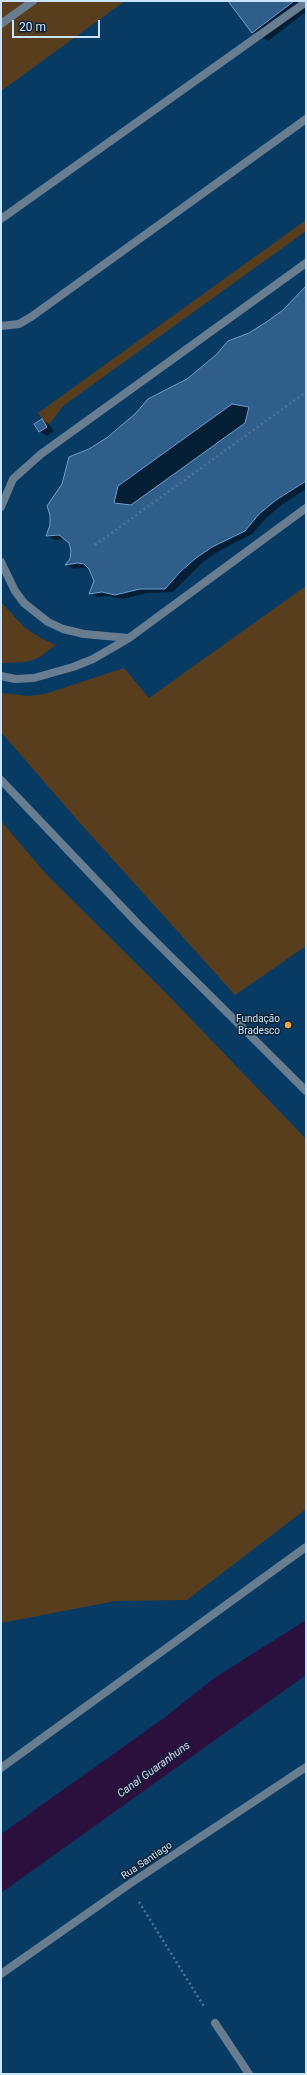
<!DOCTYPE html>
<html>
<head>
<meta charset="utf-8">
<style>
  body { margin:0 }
  #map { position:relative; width:307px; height:2075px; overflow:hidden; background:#083b64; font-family:Roboto,sans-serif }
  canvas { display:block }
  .frame { position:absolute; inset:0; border:2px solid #cbe4fd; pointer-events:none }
  .scale { position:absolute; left:12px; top:20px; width:88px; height:18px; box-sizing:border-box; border:2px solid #cbe4fd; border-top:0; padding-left:5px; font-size:12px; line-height:14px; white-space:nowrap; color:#cbe4fd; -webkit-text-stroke:3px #0e2234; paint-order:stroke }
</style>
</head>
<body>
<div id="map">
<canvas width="307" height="2075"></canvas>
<div class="frame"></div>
<div class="scale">20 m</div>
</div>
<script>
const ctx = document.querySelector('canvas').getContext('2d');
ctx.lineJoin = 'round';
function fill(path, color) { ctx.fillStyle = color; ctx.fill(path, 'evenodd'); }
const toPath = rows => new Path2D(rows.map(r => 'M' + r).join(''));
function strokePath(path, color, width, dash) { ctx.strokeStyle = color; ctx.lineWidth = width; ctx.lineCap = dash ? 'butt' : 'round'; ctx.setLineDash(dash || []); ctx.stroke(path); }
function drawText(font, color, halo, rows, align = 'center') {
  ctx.font = font + ' Roboto,sans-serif'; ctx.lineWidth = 3; ctx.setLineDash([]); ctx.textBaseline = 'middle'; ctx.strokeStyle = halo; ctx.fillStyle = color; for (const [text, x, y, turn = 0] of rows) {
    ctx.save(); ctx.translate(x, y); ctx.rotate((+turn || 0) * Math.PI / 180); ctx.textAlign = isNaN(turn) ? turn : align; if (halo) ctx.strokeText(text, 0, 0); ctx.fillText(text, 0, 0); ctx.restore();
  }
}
fill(toPath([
  [1,1,125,1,1,91],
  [306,220,306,231,63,406,47,427,38,413],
  [306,586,306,946,235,995,80,823,1,732,1,693,29,696,45,694,124,668,149,698],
  [1,602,24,627,39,637,56,645,38,658,26,662,1,663],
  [1,821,46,874,166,993,306,1139,306,1509,187,1600,115,1601,1,1623]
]), '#593e1e');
fill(toPath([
  [306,1620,306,1675,1,1893,1,1834,164,1718,213,1679]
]), '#2b103d');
fill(toPath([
  [229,1,306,1,306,12,268,41,253,32],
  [306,288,306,489,283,504,266,518,252,534,219,551,203,562,173,592,147,593,123,599,110,596,97,597,90,593,95,581,89,567,73,569,67,565,71,559,72,551,69,543,65,539,55,540,48,536,89,450,108,438,249,334,268,322,283,311],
  [42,420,49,424,54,431,47,436,39,431]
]), '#0007');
const building = toPath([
  [228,1,294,1,252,33,228,1],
  [306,286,306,481,276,500,259,514,245,531,212,547,196,558,180,572,165,589,140,589,115,595,102,592,89,594,94,581,89,569,84,564,78,563,65,565,70,559,71,551,69,543,59,535,46,536,50,525,50,515,47,506,62,484,69,457,89,449,108,437,136,413,148,399,187,379,216,355,228,341,249,333,268,321,283,310,306,286],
  [232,404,249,407,245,423,131,505,114,503,118,486,232,404],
  [42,419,47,427,39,432,34,424,42,419]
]);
fill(building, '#2f5e8a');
strokePath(building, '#6e9ece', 1);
strokePath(toPath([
  [95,545,306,392],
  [139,1902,205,2008]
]), '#4a7598', 2.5, [2, 3]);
strokePath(toPath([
  [1,24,33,1],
  [1,219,306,2],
  [1,326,19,324,31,317,306,119],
  [1,507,13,479,41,454,306,263],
  [1,562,15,591,24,603,48,622,63,629,84,634,128,638],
  [1,676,15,679,34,678,73,667,93,659,129,638,306,508]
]), '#697d91', 8);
strokePath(toPath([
  [1,780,140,926,306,1091],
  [1,1768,306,1547],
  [1,1974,128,1885,306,1767],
  [215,2023,249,2074]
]), '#697d91', 8);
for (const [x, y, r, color] of [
  [288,1025,4,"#f2a541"]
]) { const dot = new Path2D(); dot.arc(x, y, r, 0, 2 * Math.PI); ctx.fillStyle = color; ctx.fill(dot); strokePath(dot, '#0e2234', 1.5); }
drawText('10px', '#cbe4fd', '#0e2234', [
  ["Fundação",280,1019],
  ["Bradesco",280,1031]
], 'right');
drawText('10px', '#cbe4fd', '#0e2234', [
  ["Rua Santiago",147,1861,-34]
]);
drawText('italic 11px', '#e0c7f6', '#0e2234', [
  ["Canal Guaranhuns",154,1770,-36]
]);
</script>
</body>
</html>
